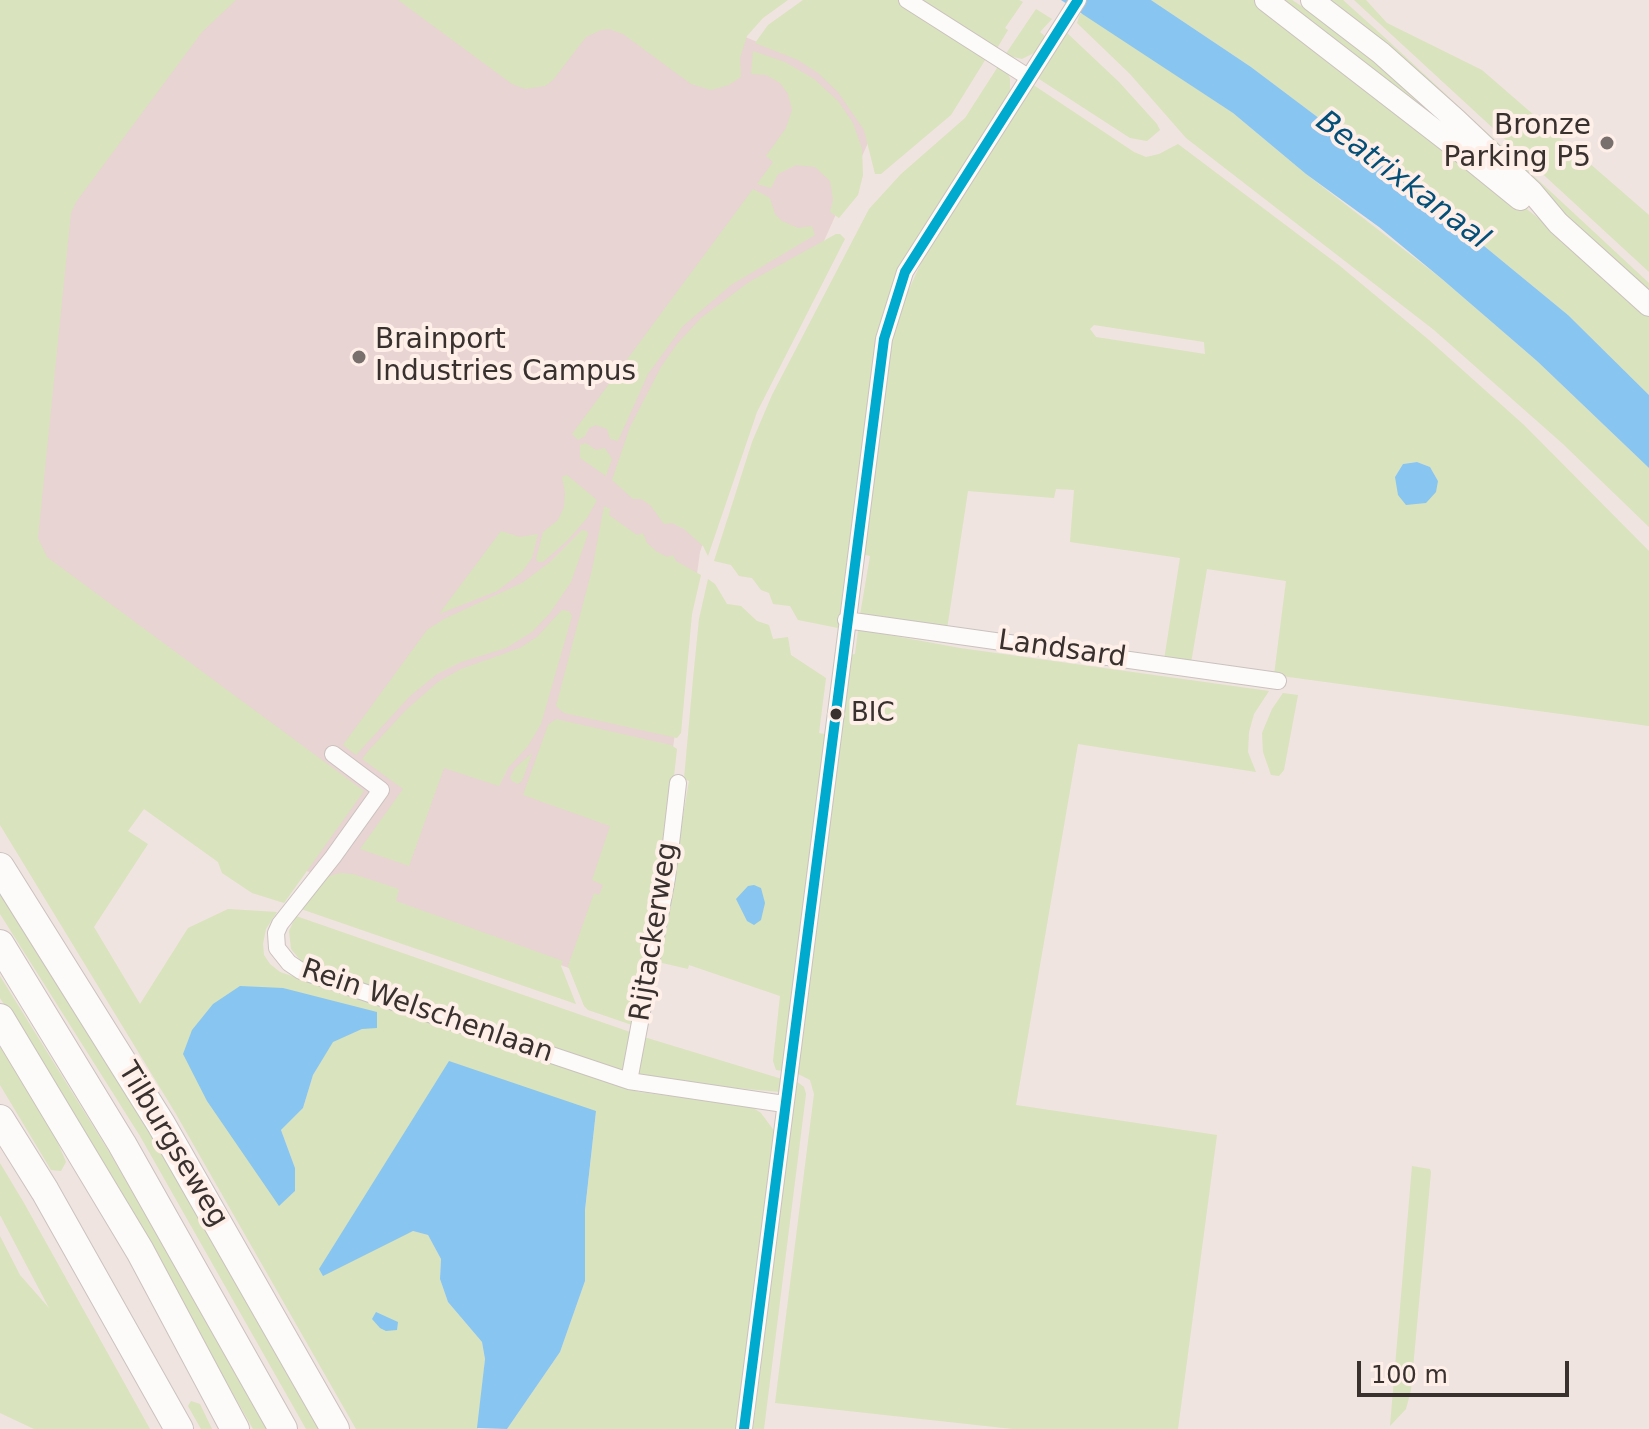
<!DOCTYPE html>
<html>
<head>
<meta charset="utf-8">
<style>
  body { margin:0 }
  #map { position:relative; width:1649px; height:1429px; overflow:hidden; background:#efe4df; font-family:"DejaVu Sans",sans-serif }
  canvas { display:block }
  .scale { position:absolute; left:1357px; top:1361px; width:212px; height:36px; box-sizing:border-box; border:4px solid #38312e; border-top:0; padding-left:10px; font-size:24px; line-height:28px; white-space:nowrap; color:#38312e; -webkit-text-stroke:6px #ffefe9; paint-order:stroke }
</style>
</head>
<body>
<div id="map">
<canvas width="1649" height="1429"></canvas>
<div class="scale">100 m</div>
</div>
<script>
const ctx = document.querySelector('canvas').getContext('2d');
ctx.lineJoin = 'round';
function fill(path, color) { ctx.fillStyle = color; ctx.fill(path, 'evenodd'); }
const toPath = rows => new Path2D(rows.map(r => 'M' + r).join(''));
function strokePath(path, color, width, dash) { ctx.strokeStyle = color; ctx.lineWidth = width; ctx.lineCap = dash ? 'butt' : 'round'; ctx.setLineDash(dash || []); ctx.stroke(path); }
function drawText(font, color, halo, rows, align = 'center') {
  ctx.font = font + ' "DejaVu Sans",sans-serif'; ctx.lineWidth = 8; ctx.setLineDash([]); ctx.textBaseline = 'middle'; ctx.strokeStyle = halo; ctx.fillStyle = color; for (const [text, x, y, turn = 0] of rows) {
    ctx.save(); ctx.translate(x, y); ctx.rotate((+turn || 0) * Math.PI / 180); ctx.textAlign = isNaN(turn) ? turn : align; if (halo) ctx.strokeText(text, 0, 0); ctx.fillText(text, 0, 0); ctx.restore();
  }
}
fill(toPath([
  [231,0,655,0,889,96,741,426,700,552,639,994,304,870,32,553,69,204,201,28]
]), '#e8d4d2');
fill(toPath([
  [0,0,236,0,202,32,76,202,71,213,38,538,47,557,364,791,284,903,252,893,222,873,218,862,144,809,128,831,148,844,94,927,140,1004,188,928,228,909,277,912,266,929,263,944,264,955,270,964,280,972,639,1092,750,1106,761,1113,775,1132,739,1429,507,1429,560,1352,585,1281,585,1211,596,1111,354,1260,401,1235,413,1231,428,1235,441,1259,440,1279,448,1302,482,1342,485,1359,478,1429,356,1429,176,1114,0,825],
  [283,988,362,1029,333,1041,313,1075,303,1108,281,1130,295,1168,295,1191,279,1205],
  [398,0,788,0,763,18,747,36,740,58,741,77,729,85,711,90,691,84,623,34,609,29,601,30,586,37,553,80,545,86,525,89,512,84],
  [803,0,899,0,987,57,951,115,881,174,875,174,864,130,838,92,818,73,798,60,755,43,768,25],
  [917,0,1019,0,1023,2,1005,28,1008,30,996,50],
  [1151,0,1255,0,1559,234,1649,315,1649,395,1568,315,1433,204,1251,67],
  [1281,0,1292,0,1378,56,1526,191],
  [1331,0,1343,0,1382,35,1649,283,1649,292],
  [1354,0,1366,0,1387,23,1482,70,1649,215,1649,272],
  [1036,9,1052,19,1040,32,1046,37,1036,52,1022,59,1005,55],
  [1080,14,1085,14,1233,113,1306,174,1442,279,1537,361,1649,468,1649,527,1563,444,1434,330,1186,138,1130,74,1077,23],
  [1066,32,1119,82,1157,124,1160,130,1147,141,1130,138,1036,77],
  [753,51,785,62,814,79,838,101,853,123,862,149,863,175,858,195,839,218,830,212,833,200,830,181,815,167,796,165,778,174,771,188,757,184,773,162,766,156,786,128,792,110,788,94,780,83,766,75,751,74],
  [999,65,1007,70,1010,79,1010,93,948,190,874,355,838,628,798,620,790,606,773,604,769,593,761,590,752,578,739,576,731,565,714,561,752,442,772,395,869,209,901,174,965,118],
  [1032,84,1134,152,1146,157,1159,154,1178,144,1340,266,1429,340,1524,425,1649,551,1649,726,1274,675,1286,581,1207,569,1191,663,1164,660,1180,558,1070,542,1074,490,1056,489,1054,498,968,491,947,629,860,615,870,556,862,554,890,344,901,307,925,254],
  [1094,325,1204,342,1205,354,1096,337,1090,329],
  [1417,462,1430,467,1438,481,1395,477,1403,464],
  [753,189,770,198,775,214,782,221,798,228,812,226,815,235,731,285,683,326,648,374,618,441,610,439,607,429,596,425,589,428,585,436,578,440,572,434],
  [836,234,840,234,845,239,757,412,708,556,703,546,684,529,672,523,664,524,650,505,641,499,633,499,612,480,630,427,661,367,677,344,701,318,749,282],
  [586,443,596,450,605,448,612,459,606,476,580,458,580,445],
  [567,475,597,500,587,518,568,540,543,562,538,562,536,559,543,532,558,520,564,507,565,493,562,477],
  [604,506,610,509,609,515,637,535,643,533,647,543,656,551,667,557,673,555,676,561,701,575,692,614,681,733,677,738,564,713,556,706,592,570],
  [582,530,587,531,588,534,571,582,550,613,532,632,506,648,461,662,437,674,410,696,356,755,343,745,427,630,444,619,522,583,550,562],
  [501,531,520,537,538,534,532,558,522,572,497,591,439,614],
  [708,579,715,584,727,604,741,606,757,621,769,625,773,639,788,637,791,655,826,678,819,733,825,734,783,1071,776,1070,773,1061,780,996,689,965,688,969,658,962,689,781,684,779,693,679,699,619],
  [562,610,569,611,572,616,541,724,528,746,508,768,499,786,444,768,409,866,360,849,403,789,362,759,369,750,406,710,438,682,461,669,520,648,537,637],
  [859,623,867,631,960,648,1269,691,1254,714,1249,732,1248,752,1256,772,1078,744,1016,1105,1217,1135,1178,1429,1013,1429,775,1403,814,1094,810,1080,796,1073,849,655,855,654],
  [1283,693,1298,695,1284,770,1279,776,1271,775,1263,752,1262,733,1272,709],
  [556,719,671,745,677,749,670,813,635,1026,588,1010,584,1006,568,966,594,893,599,895,603,885,592,880,610,826,523,795,548,725],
  [532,753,522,781,518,784,512,781,510,777,515,768],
  [340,873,353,874,399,889,396,901,563,961,561,966,576,1004,301,909,327,877],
  [0,886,151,1131,321,1429,306,1429,140,1136,0,914],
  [296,916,633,1033,625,1072,312,966,301,961,291,949,289,931],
  [0,976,111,1155,268,1429,253,1429,101,1161,0,998],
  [644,1037,782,1079,780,1092,703,1085,635,1075],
  [0,1046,55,1136,66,1162,61,1171,51,1170,0,1085],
  [796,1081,804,1087,806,1094,764,1429,753,1429],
  [0,1163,24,1203,150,1429,34,1429,0,1413,0,1236,20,1275,49,1308,0,1215],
  [1412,1166,1430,1169,1431,1172,1411,1390,1406,1409,1390,1426],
  [191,1401,200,1404,212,1429,201,1429,188,1406]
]), '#d9e3bd');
fill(toPath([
  [1061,0,1151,0,1251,67,1433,204,1568,315,1649,395,1649,468,1537,361,1442,279,1379,227,1306,174,1233,113],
  [1417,462,1430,467,1438,481,1436,492,1426,503,1406,505,1398,495,1395,477,1403,464],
  [754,885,761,888,765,903,761,920,754,925,747,921,736,899,748,886],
  [240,986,283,988,377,1012,377,1028,362,1029,333,1042,313,1075,303,1108,281,1130,295,1168,295,1191,279,1206,207,1101,183,1054,192,1030,213,1004],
  [449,1061,596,1111,585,1210,585,1281,560,1352,507,1429,477,1428,485,1359,482,1342,448,1302,440,1279,441,1259,428,1235,413,1231,323,1276,319,1269],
  [376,1312,398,1322,397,1330,386,1331,380,1328,372,1319]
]), '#88c5f1');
const street = toPath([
  [907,0,1028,77],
  [846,620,1278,681],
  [333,754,381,790,333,857,280,924,276,933,277,948,289,963,301,971,629,1081,784,1104],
  [629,1081,667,878,678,783],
  [744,1429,884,339,905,272,1078,0]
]);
const secondary = toPath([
  [1266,0,1456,147,1520,199],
  [1312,0,1381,53,1456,120,1532,192,1558,223,1649,305]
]);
const highway = toPath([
  [0,867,161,1124,335,1429],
  [0,944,122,1144,283,1429],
  [0,1018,140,1251,235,1429],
  [0,1119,45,1191,179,1429]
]);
strokePath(street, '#cac2be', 18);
strokePath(secondary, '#cac2be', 24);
strokePath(highway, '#cac2be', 30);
strokePath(street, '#fdfbfa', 16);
strokePath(secondary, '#fdfbfa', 22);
strokePath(highway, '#fdfbfa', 28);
strokePath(toPath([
  [744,1429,884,339,905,272,1078,0]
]), '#00a9ce', 10);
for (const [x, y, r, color] of [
  [1607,143,8,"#78706c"],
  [359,357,8,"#78706c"],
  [836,714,7,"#38312e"]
]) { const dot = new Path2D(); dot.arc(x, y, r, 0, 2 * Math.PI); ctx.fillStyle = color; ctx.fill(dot); strokePath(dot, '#ffefe9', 3); }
drawText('26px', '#38312e', '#ffefe9', [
  ["BIC",851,714]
], 'left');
drawText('28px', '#38312e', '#ffefe9', [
  ["Bronze",1591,127],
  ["Parking P5",1591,159],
  ["Brainport",375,341,"left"],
  ["Industries Campus",375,373,"left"]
], 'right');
drawText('28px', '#38312e', '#ffefe9', [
  ["Landsard",1062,650,8],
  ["Rijtackerweg",655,932,-81],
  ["Rein Welschenlaan",427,1012,19],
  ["Tilburgseweg",172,1145,59]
]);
drawText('italic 30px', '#034f78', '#ffefe9', [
  ["Beatrixkanaal",1402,181,37]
]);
</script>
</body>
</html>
